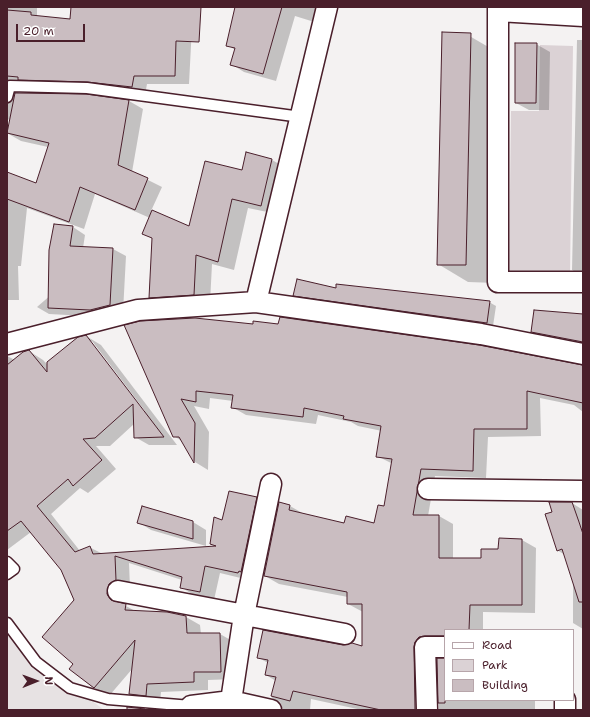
<!DOCTYPE html>
<html>
<head>
<meta charset="utf-8">
<style>
  body { margin:0 }
  #map { position:relative; width:590px; height:717px; overflow:hidden; background:#f4f2f2; font-family:"Shantell Sans",sans-serif }
  canvas { display:block }
  .frame { position:absolute; inset:0; border:8px solid #4a1f2b; pointer-events:none }
  .legend { position:absolute; left:444px; top:629px; width:130px; height:72px; box-sizing:border-box; background:#fff; border:1px solid #b7a5aa; margin:0; padding:5px 7px; list-style:none; font-size:12px; color:#4a1f2b }
  .legend li { display:flex; align-items:center; gap:8px; height:20px }
  .legend b { width:20px; border:1px solid #b7a5aa }
  .north { position:absolute; left:16px; top:661px; width:40px; height:40px; -webkit-text-stroke:3px #fff; paint-order:stroke; rotate:89deg; font-size:11px; font-weight:700; line-height:16px; text-align:center; color:#4a1f2b }
  .north::after { content:''; display:block; margin:auto; width:14px; height:18px; background:#4a1f2b; clip-path:polygon(50% 0,100% 100%,50% 72%,0 100%) }
  .scale { position:absolute; left:16px; top:24px; width:69px; height:18px; box-sizing:border-box; border:2px solid #4a1f2b; border-top:0; padding-left:5px; font-size:12px; line-height:14px; white-space:nowrap; color:#4a1f2b; -webkit-text-stroke:3px #fff; paint-order:stroke }
</style>
</head>
<body>
<div id="map">
<canvas width="590" height="717"></canvas>
<div class="frame"></div>
<ul class="legend">
<li><b style="height:5px;background:#fff"></b>Road</li>
<li><b style="height:11px;background:#dbd2d5"></b>Park</li>
<li><b style="height:11px;background:#cabdc1"></b>Building</li>
</ul>
<div class="north">N</div>
<div class="scale">20 m</div>
</div>
<script>
const ctx = document.querySelector('canvas').getContext('2d');
ctx.lineJoin = 'round';
function fill(path, color) { ctx.fillStyle = color; ctx.fill(path, 'evenodd'); }
const toPath = rows => new Path2D(rows.map(r => 'M' + r).join(''));
function strokePath(path, color, width, dash) { ctx.strokeStyle = color; ctx.lineWidth = width; ctx.lineCap = dash ? 'butt' : 'round'; ctx.setLineDash(dash || []); ctx.stroke(path); }
fill(toPath([
  [7,635,104,710,7,710]
]), '#e7e2e3');
fill(toPath([
  [540,45,573,46,570,275,509,275,511,111,539,111]
]), '#dbd2d5');
fill(toPath([
  [7,7,37,7,37,16,71,20,72,7,193,7,189,84,147,84,145,95,19,90,18,94,86,95,129,101,143,109,132,172,162,187,151,211,190,227,243,171,272,160,288,169,277,214,248,208,234,270,212,264,210,303,166,306,150,297,153,239,144,234,150,218,95,194,84,229,27,208,21,266,18,266,19,300,7,300,7,173,37,184,48,147,21,141,7,133,10,120,7,119],
  [236,7,330,7,324,25,295,16,276,81,244,72,231,64,235,50,228,45],
  [466,34,497,52,496,283,468,282,438,264],
  [577,40,583,40,583,276,572,270],
  [536,44,550,52,549,110,529,110,516,103],
  [73,227,85,235,83,248,113,249,126,256,123,312,104,317,49,314,37,307,52,294],
  [337,289,489,302,496,306,493,326,301,299,295,295],
  [583,315,583,348,546,340,532,332],
  [126,326,583,365,583,412,574,405,540,398,541,436,488,437,486,478,435,476,428,516,439,516,453,524,453,559,482,559,522,540,536,548,535,613,483,612,483,630,445,630,445,643,429,649,429,710,362,710,311,699,310,710,283,710,280,702,272,698,276,681,266,675,268,663,259,658,343,646,363,647,363,612,348,604,348,597,279,584,265,576,290,506,304,514,345,524,375,524,385,507,393,464,377,456,382,431,358,426,351,422,318,415,316,424,246,415,232,407,233,401,210,398,209,409,194,406,209,432,208,470,195,462,183,442,174,436],
  [86,336,101,345,177,445,149,445,135,437,134,424,110,446,96,446,116,469,88,493,80,488,51,514,80,551,89,547,103,554,217,547,211,544,223,521,256,498,271,506,253,581,220,573,214,600,195,596,181,587,182,580,129,563,130,588,121,601,103,591,102,593,137,612,186,617,200,625,201,634,220,634,234,642,235,679,208,680,208,690,161,692,160,703,144,702,130,694,133,668,109,696,92,687,70,669,74,664,75,600,61,570,31,532,7,550,7,356,15,360,29,351,43,360,48,365],
  [92,341,145,411,143,411,90,343],
  [572,503,583,510,583,629,573,623,573,581,565,555,557,550],
  [138,522,193,522,206,530,206,546,151,530],
  [445,658,445,700,535,700,535,710,439,710,438,659]
]), '#0003');
const building = toPath([
  [71,7,201,7,199,42,176,41,175,76,134,76,132,87,87,82,18,80,18,77,7,76,7,10,31,12,31,15,70,19,71,7],
  [235,7,282,7,263,74,230,65,235,48,226,46,235,7],
  [442,32,471,33,466,265,437,265,442,32],
  [515,43,537,43,536,103,515,103,515,43],
  [15,93,86,94,129,100,118,165,148,178,135,210,80,187,69,222,7,199,7,172,36,183,49,143,7,133,15,93],
  [246,152,272,159,261,206,232,199,218,262,196,255,194,295,149,298,152,238,142,234,152,210,189,226,205,161,242,170,246,152],
  [54,224,73,226,70,246,113,248,110,305,90,310,48,308,49,250,54,224],
  [297,279,336,288,336,284,490,301,487,323,293,296,297,279],
  [534,310,583,314,583,342,531,332,534,310],
  [280,317,479,345,583,365,583,403,527,391,527,429,474,429,473,471,421,469,413,515,439,515,439,558,481,558,481,549,498,549,499,538,522,539,522,605,470,605,469,630,445,630,445,636,425,636,419,637,415,642,414,647,415,710,381,710,293,691,290,701,271,696,276,677,265,675,268,660,257,658,263,630,343,645,352,643,362,646,362,604,347,604,347,592,264,576,279,502,290,505,289,510,344,523,346,516,374,523,378,505,384,506,392,459,376,457,381,426,343,419,344,416,304,408,303,417,231,408,233,395,196,391,196,402,181,399,195,423,194,463,179,437,173,437,124,325,140,321,195,318,253,324,253,321,278,324,280,317],
  [86,335,164,437,134,438,133,404,95,438,83,439,102,460,73,486,68,479,37,506,75,552,90,546,93,554,216,546,210,544,214,517,222,520,229,491,257,497,241,572,239,571,238,573,205,566,200,592,180,588,182,577,115,556,116,580,109,584,107,594,111,600,126,604,125,610,167,612,186,616,187,633,220,633,221,672,194,672,194,682,147,684,146,696,129,694,135,640,94,688,69,669,73,664,42,637,74,600,61,570,21,521,7,531,7,365,23,352,29,350,47,372,47,362,78,337,86,335],
  [549,502,572,502,579,522,583,534,583,602,579,602,562,549,557,551,545,514,552,512,549,502],
  [142,506,193,521,193,539,137,523,142,506],
  [437,658,445,658,445,703,438,703,437,658],
  [127,707,145,709,145,710,127,710,127,707]
]);
fill(building, '#cabdc1');
strokePath(building, '#4a1f2b', 1);
const lane = toPath([
  [7,97,10,86,87,88,301,117],
  [7,562,14,569,7,574],
  [7,623,36,662,70,688,108,699,191,706]
]);
const street = toPath([
  [498,7,498,282,583,282],
  [498,11,583,16],
  [256,302,327,7],
  [7,344,138,310,256,302,481,334,583,354],
  [428,489,583,491],
  [118,591,345,634],
  [565,700,565,710],
  [231,701,244,615,271,484],
  [191,710,191,706,231,701,271,710],
  [427,710,425,647,445,647]
]);
strokePath(lane, '#4a1f2b', 13);
strokePath(street, '#4a1f2b', 23);
strokePath(lane, '#fff', 10);
strokePath(street, '#fff', 20);
</script>
</body>
</html>
